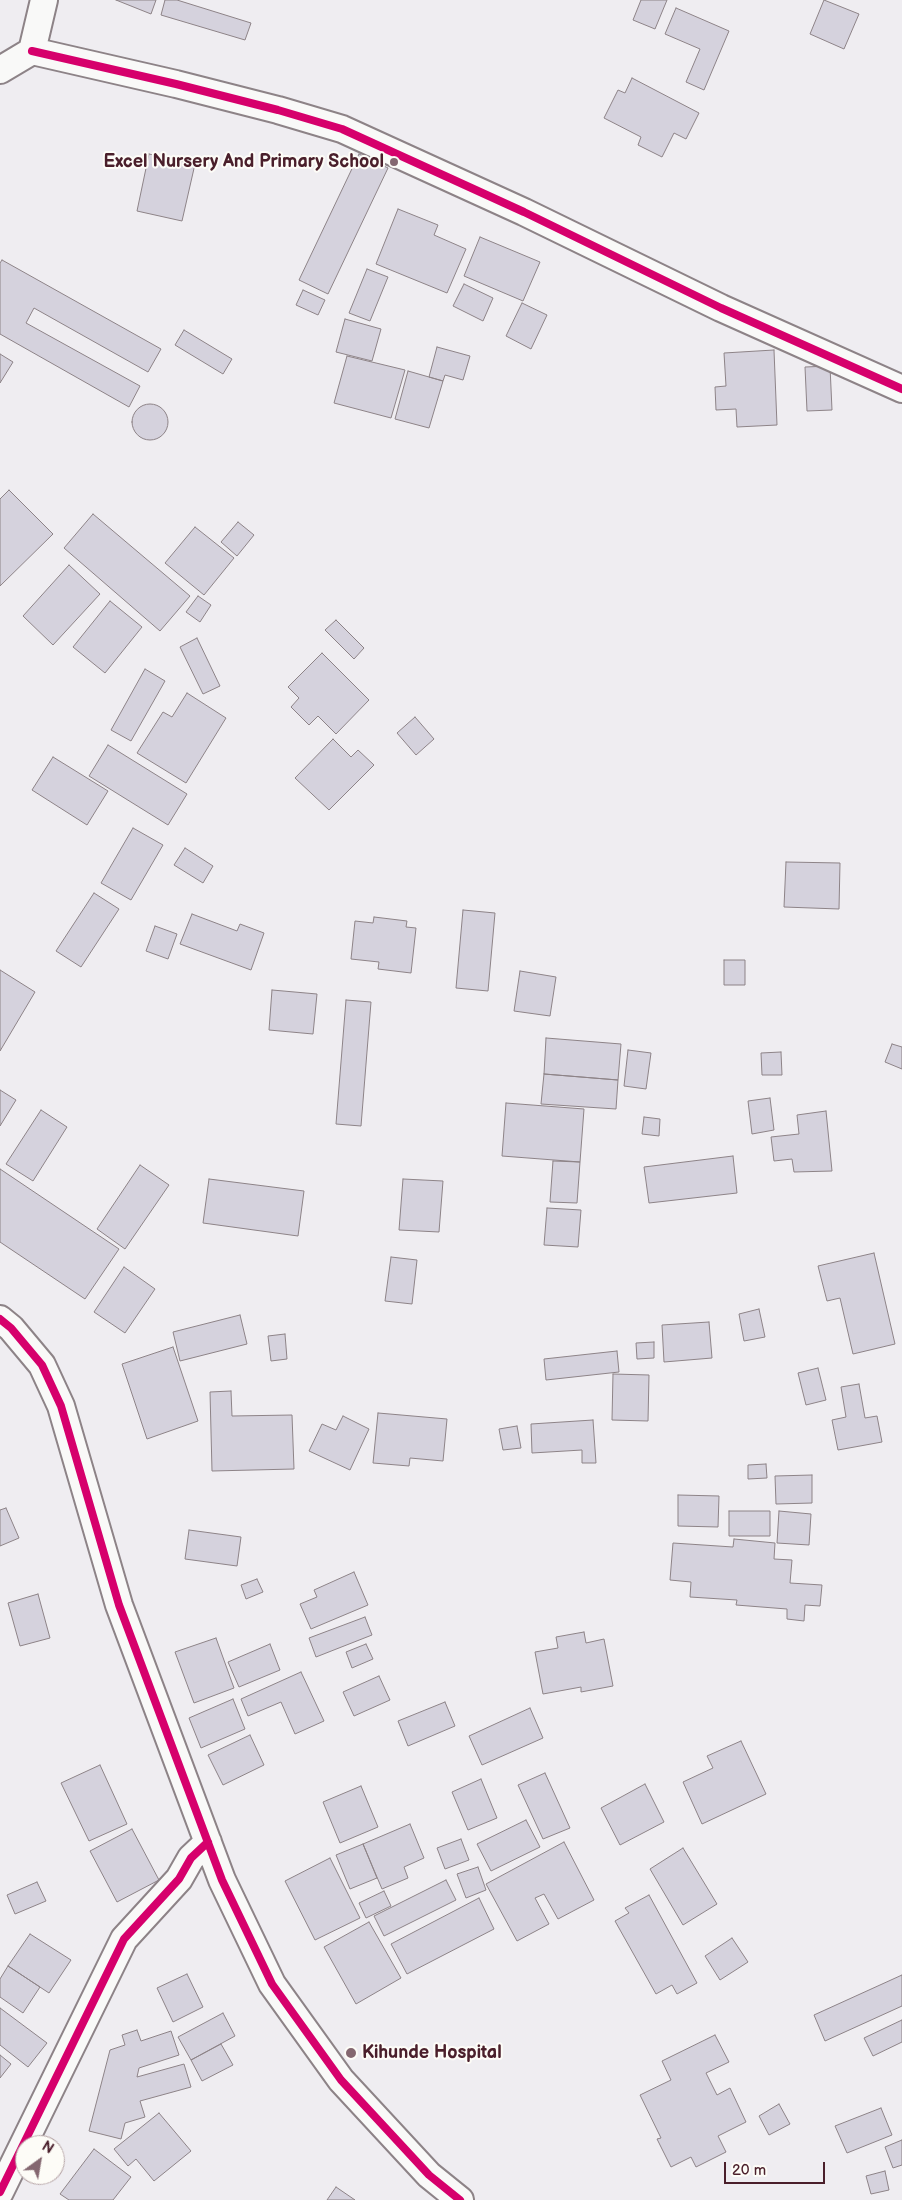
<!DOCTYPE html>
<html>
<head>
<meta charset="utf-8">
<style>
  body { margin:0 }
  #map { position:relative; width:902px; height:2200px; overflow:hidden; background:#efedf1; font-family:"Balsamiq Sans",sans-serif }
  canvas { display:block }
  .north { position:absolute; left:15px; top:2135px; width:50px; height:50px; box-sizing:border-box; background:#fdfcf7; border:1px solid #b5a4a5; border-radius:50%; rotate:32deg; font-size:14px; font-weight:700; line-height:20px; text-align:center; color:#4a1f2b }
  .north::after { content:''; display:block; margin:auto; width:18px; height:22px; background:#846770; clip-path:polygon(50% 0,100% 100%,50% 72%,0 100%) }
  .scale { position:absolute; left:724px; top:2162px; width:101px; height:22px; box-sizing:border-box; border:2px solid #4a1f2b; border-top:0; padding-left:6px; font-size:15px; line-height:18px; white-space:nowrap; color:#4a1f2b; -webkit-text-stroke:4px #fdfcf7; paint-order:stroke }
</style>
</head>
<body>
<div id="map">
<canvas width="902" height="2200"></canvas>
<div class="north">N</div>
<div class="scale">20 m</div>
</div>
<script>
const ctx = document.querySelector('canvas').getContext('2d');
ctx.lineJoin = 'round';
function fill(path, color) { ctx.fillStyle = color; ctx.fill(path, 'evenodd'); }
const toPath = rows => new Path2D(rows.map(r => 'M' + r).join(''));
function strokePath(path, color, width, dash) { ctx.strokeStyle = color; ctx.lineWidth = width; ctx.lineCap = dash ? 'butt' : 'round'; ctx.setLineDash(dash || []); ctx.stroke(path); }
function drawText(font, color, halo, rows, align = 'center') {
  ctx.font = font + ' "Balsamiq Sans",sans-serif'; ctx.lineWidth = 4; ctx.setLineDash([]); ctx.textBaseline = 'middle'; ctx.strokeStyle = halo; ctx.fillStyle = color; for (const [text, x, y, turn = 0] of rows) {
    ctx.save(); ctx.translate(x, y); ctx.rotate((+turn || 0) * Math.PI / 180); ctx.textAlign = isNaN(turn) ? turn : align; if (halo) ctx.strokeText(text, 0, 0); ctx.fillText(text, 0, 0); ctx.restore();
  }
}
const building = toPath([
  [116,0,156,0,151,14,116,0],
  [165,0,177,0,251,23,245,40,161,15,165,0],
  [641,0,667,0,655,29,633,20,641,0],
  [824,0,859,14,844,49,810,34,824,0],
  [676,8,729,31,704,90,686,82,700,49,665,34,676,8],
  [632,78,699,113,686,139,674,133,662,157,638,145,641,137,604,118,618,90,625,93,632,78],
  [149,154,195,164,182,221,137,211,149,154],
  [359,154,388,168,328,294,299,280,359,154],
  [398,209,438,225,434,235,466,249,447,293,376,264,398,209],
  [480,237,540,262,523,301,464,276,480,237],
  [2,260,161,349,148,372,34,308,26,323,140,386,129,407,0,334,0,263,2,260],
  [367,269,388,277,370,321,349,313,367,269],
  [464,284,493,298,483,321,453,306,464,284],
  [303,290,325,300,318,315,296,305,303,290],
  [522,303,547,315,531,349,506,336,522,303],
  [345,319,381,329,372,361,336,352,345,319],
  [184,330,232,359,223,374,175,345,184,330],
  [437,347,470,356,463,380,445,375,443,381,429,377,437,347],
  [774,350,777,425,737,427,736,409,716,410,715,387,726,386,724,353,774,350],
  [0,354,13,362,0,383,0,354],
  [347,356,405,370,391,418,334,403,347,356],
  [830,366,832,410,807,411,805,367,830,366],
  [408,371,443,381,429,428,395,419,408,371],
  '132 422a18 18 0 1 1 36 0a18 18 0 1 1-36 0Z',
  [9,490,53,534,0,586,0,499,9,490],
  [93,514,190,596,160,631,64,548,93,514],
  [238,522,254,535,237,556,221,542,238,522],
  [195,527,234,558,204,595,165,563,195,527],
  [69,565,100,594,53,645,23,616,69,565],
  [198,596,211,605,200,622,186,612,198,596],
  [110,601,142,627,105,673,73,647,110,601],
  [336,620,364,648,354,659,325,630,336,620],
  [197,638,220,686,203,694,180,647,197,638],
  [322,653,369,700,336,734,318,716,309,725,291,707,299,698,288,687,322,653],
  [145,669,165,681,131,741,111,730,145,669],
  [187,693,226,718,186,783,137,753,163,712,172,717,187,693],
  [415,717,434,739,416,755,397,733,415,717],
  [333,739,351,757,358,750,374,765,329,810,295,778,333,739],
  [108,745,187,794,168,825,89,776,108,745],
  [53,757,108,791,87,825,32,790,53,757],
  [133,828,163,845,131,900,101,883,133,828],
  [185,848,213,866,203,883,174,865,185,848],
  [786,862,840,863,839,909,784,907,786,862],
  [94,893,119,909,81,967,56,951,94,893],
  [463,910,495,913,488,991,456,988,463,910],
  [192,914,237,931,240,924,264,933,251,970,180,944,192,914],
  [374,917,407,921,406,927,416,928,411,973,378,969,379,962,351,959,355,921,373,923,374,917],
  [155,926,177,934,168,959,146,951,155,926],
  [724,960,745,960,745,985,724,985,724,960],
  [0,970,35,992,0,1051,0,970],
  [520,971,556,977,550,1016,514,1011,520,971],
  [272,990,317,994,313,1034,269,1030,272,990],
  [346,1000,371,1002,361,1126,336,1124,346,1000],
  [546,1038,621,1044,618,1080,544,1074,546,1038],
  [892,1044,902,1047,902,1069,885,1062,892,1044],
  [628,1050,651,1053,646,1089,624,1086,628,1050],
  [781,1052,782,1075,762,1075,761,1053,781,1052],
  [544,1074,618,1080,616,1109,541,1104,544,1074],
  [0,1090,16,1100,0,1126,0,1090],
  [770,1098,774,1130,752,1134,748,1101,770,1098],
  [506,1103,584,1109,580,1162,502,1156,506,1103],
  [41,1110,67,1127,33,1181,6,1164,41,1110],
  [826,1111,832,1171,794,1172,792,1159,774,1161,771,1137,799,1134,797,1115,826,1111],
  [644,1117,660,1119,659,1136,642,1134,644,1117],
  [733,1156,737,1193,649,1203,644,1167,733,1156],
  [553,1161,580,1162,577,1203,550,1202,553,1161],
  [140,1165,169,1185,125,1249,97,1229,140,1165],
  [0,1169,119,1249,85,1299,0,1242,0,1169],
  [209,1179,304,1191,298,1236,203,1223,209,1179],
  [403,1179,443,1181,439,1232,399,1230,403,1179],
  [547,1208,581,1210,578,1247,544,1245,547,1208],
  [874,1253,895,1344,853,1354,840,1298,827,1301,818,1266,874,1253],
  [391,1257,417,1260,412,1304,385,1301,391,1257],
  [124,1267,155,1289,125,1333,94,1312,124,1267],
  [759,1309,765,1337,744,1341,739,1314,759,1309],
  [240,1315,247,1344,180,1361,173,1332,240,1315],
  [709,1322,712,1358,664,1362,662,1325,709,1322],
  [285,1334,287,1359,271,1361,268,1336,285,1334],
  [654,1342,654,1358,637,1359,636,1343,654,1342],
  [173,1347,198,1421,147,1439,122,1364,173,1347],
  [617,1351,619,1372,546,1380,544,1359,617,1351],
  [818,1368,826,1400,806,1405,798,1373,818,1368],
  [613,1374,649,1375,648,1421,612,1420,613,1374],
  [859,1384,865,1418,877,1416,882,1442,838,1450,832,1420,846,1417,841,1387,859,1384],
  [231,1391,232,1416,292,1415,294,1469,212,1471,210,1392,231,1391],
  [378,1413,447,1419,443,1461,410,1458,409,1466,373,1463,378,1413],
  [343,1416,369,1429,350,1470,309,1451,322,1424,336,1430,343,1416],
  [593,1420,596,1463,582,1463,582,1450,532,1453,531,1424,593,1420],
  [517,1426,521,1448,503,1450,499,1429,517,1426],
  [766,1464,767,1478,748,1479,748,1465,766,1464],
  [812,1475,812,1503,776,1504,775,1476,812,1475],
  [678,1495,719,1496,718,1527,678,1526,678,1495],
  [6,1508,19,1538,0,1546,0,1510,6,1508],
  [729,1511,770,1511,770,1536,729,1536,729,1511],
  [779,1511,811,1514,809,1545,777,1543,779,1511],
  [189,1530,241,1537,237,1566,185,1559,189,1530],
  [734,1539,775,1543,774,1559,792,1560,790,1583,822,1585,820,1606,805,1605,804,1621,787,1619,787,1609,736,1605,737,1600,690,1597,691,1582,670,1580,673,1543,733,1547,734,1539],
  [354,1572,368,1605,311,1629,300,1604,317,1597,314,1590,354,1572],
  [257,1579,263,1592,246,1599,241,1585,257,1579],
  [38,1594,50,1638,20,1646,8,1603,38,1594],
  [365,1617,372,1635,316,1657,309,1638,365,1617],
  [584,1632,586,1643,604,1639,613,1686,581,1692,581,1687,543,1694,535,1652,558,1648,556,1637,584,1632],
  [216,1638,234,1688,194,1703,175,1652,216,1638],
  [270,1644,280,1670,239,1687,228,1662,270,1644],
  [366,1644,373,1659,352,1668,346,1652,366,1644],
  [301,1672,324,1721,295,1734,281,1702,248,1716,241,1699,301,1672],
  [379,1676,390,1700,354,1716,343,1692,379,1676],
  [233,1699,245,1729,201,1748,189,1718,233,1699],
  [445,1702,455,1726,408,1746,398,1721,445,1702],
  [530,1708,543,1738,482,1765,469,1736,530,1708],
  [250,1735,264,1765,223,1785,208,1755,250,1735],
  [741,1741,766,1794,702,1824,683,1782,713,1768,707,1756,741,1741],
  [100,1765,127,1824,89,1841,61,1783,100,1765],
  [545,1773,570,1828,543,1839,518,1785,545,1773],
  [481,1779,497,1818,468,1830,452,1792,481,1779],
  [645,1784,664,1822,620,1845,601,1808,645,1784],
  [361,1786,378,1827,340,1843,323,1802,361,1786],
  [526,1820,540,1847,491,1871,477,1844,526,1820],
  [410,1824,424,1858,404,1867,408,1878,382,1889,363,1844,410,1824],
  [132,1829,159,1880,117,1902,90,1851,132,1829],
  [461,1839,469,1860,445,1869,437,1848,461,1839],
  [564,1842,594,1900,558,1919,544,1894,535,1898,549,1924,517,1941,486,1884,564,1842],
  [363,1844,377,1878,350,1889,336,1855,363,1844],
  [683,1848,717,1904,683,1925,650,1869,683,1848],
  [330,1858,360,1918,315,1940,285,1881,330,1858],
  [478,1867,486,1890,466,1898,457,1874,478,1867],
  [446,1880,456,1900,384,1936,374,1916,446,1880],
  [37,1882,46,1901,15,1914,7,1895,37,1882],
  [384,1891,391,1906,366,1918,359,1903,384,1891],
  [649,1895,697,1983,677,1994,672,1985,656,1994,615,1921,629,1913,625,1908,649,1895],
  [479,1898,494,1929,407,1974,391,1944,479,1898],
  [369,1922,401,1978,356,2004,324,1947,369,1922],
  [30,1934,71,1960,49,1993,8,1966,30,1934],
  [732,1938,748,1962,720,1980,705,1956,732,1938],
  [8,1966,40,1987,23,2013,0,1997,0,1979,8,1966],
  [187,1974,203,2007,173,2022,157,1988,187,1974],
  [902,1975,902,2006,825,2041,814,2015,902,1975],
  [0,2008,47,2043,28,2067,0,2045,0,2008],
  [223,2013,235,2036,191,2060,178,2037,223,2013],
  [902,2020,902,2042,873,2056,864,2038,902,2020],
  [137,2030,141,2041,171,2031,179,2055,139,2068,137,2077,184,2064,191,2087,140,2101,145,2117,125,2123,121,2139,89,2131,110,2050,125,2045,122,2035,137,2030],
  [715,2035,729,2062,706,2073,717,2095,730,2088,746,2122,718,2136,726,2152,696,2167,691,2157,671,2167,657,2139,661,2138,640,2095,671,2080,662,2061,715,2035],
  [221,2044,233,2065,202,2081,191,2060,221,2044],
  [0,2055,11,2064,0,2078,0,2055],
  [779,2104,790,2124,769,2135,759,2116,779,2104],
  [881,2108,892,2135,847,2153,835,2126,881,2108],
  [159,2113,191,2151,154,2181,136,2159,128,2166,114,2149,159,2113],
  [902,2140,902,2165,893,2168,885,2147,902,2140],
  [94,2149,131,2177,113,2200,69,2200,60,2194,94,2149],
  [885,2171,889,2190,871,2194,866,2176,885,2171],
  [336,2187,355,2200,327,2200,336,2187]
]);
fill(building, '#d5d2dd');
strokePath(building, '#8d8387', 1);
const street = toPath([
  [32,51,176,84,278,110,342,129,524,212,721,308,902,389],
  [0,70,32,51,44,0],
  [0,1319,11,1328,42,1365,61,1406,119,1605,222,1880,272,1984,341,2080,429,2175,460,2200],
  [0,2192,124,1939,179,1879,191,1858,208,1842]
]);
strokePath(street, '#8d8387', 30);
strokePath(street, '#f9f9f8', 26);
strokePath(toPath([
  [32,51,176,84,278,110,342,129,524,212,721,308,902,389],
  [0,1319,11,1328,42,1365,61,1406,119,1605,222,1880,272,1984,341,2080,429,2175,460,2200],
  [0,2192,124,1939,179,1879,191,1858,208,1842]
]), '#d6006c', 8);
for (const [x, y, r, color] of [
  [394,162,5,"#846770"],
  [351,2053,6,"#846770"]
]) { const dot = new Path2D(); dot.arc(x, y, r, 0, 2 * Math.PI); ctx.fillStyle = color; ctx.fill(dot); strokePath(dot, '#fdfcf7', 2); }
drawText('bold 18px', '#4a1f2b', '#fdfcf7', [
  ["Excel Nursery And Primary School",384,162],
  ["Kihunde Hospital",362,2053,"left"]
], 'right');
</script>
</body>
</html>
